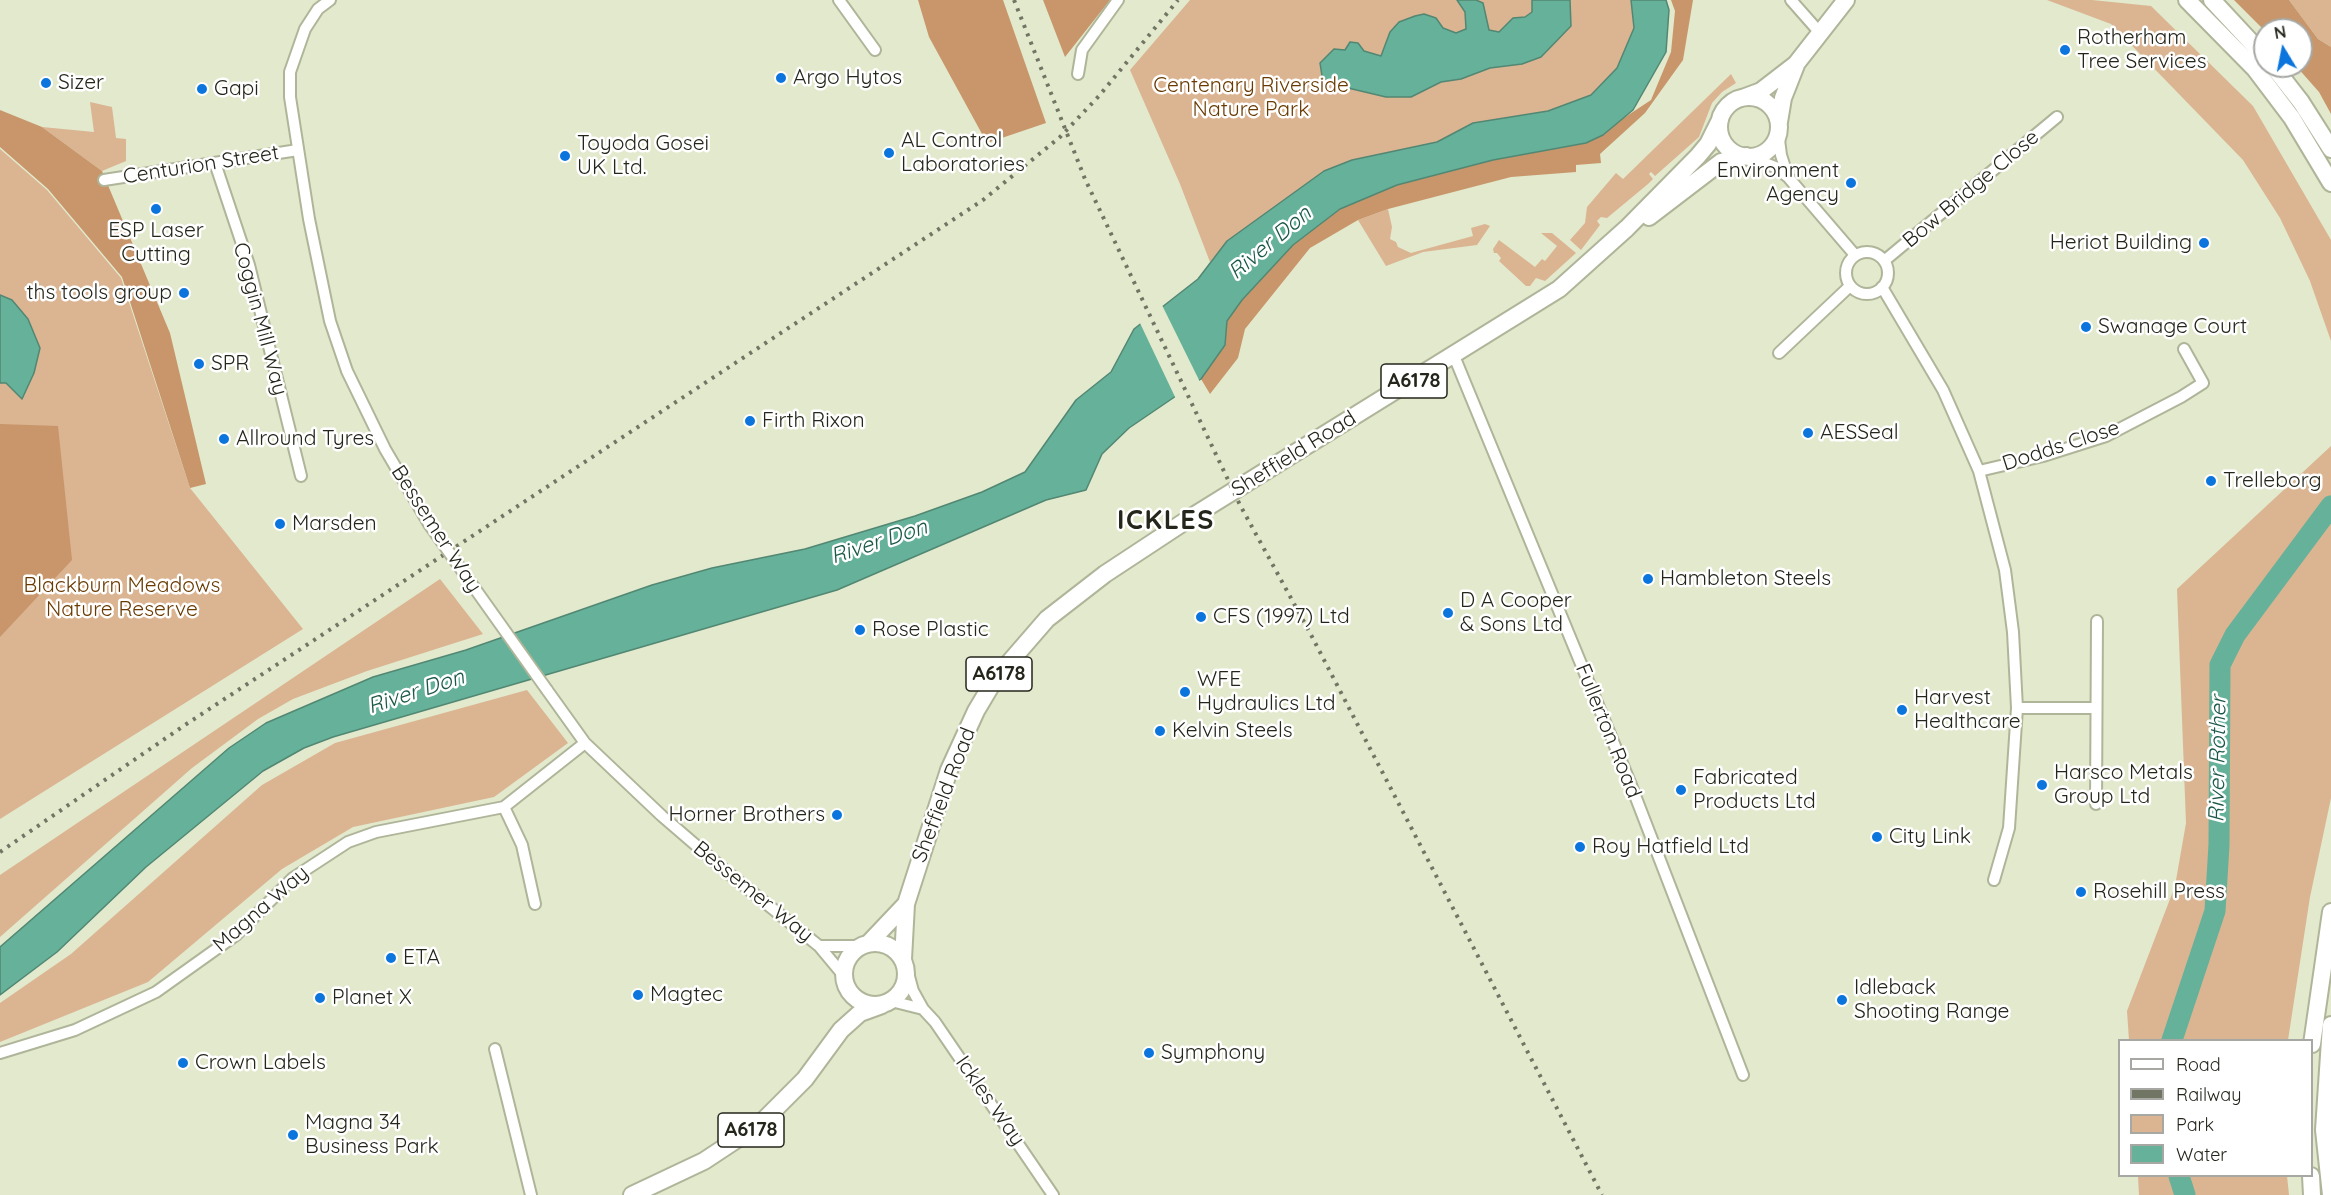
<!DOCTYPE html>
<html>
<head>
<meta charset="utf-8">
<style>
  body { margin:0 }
  #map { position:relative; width:2331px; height:1195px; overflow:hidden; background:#e2e9cc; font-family:Quicksand,sans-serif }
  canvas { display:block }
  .legend { position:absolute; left:2118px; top:1039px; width:195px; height:138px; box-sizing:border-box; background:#fff; border:2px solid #a7a8a4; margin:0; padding:8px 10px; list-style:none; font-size:18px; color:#24261b }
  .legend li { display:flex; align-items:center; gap:12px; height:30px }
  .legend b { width:30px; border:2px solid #a7a8a4 }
  .north { position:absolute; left:2253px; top:18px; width:60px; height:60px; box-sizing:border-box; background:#fff; border:2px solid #a7a8a4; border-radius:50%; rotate:350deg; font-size:16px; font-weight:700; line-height:24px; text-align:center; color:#24261b }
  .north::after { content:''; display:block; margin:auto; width:21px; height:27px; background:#0c75dd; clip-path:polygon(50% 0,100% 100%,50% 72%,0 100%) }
</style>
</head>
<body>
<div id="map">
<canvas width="2331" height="1195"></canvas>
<ul class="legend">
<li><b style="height:8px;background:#fff"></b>Road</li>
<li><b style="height:8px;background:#717563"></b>Railway</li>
<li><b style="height:16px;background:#dbb492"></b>Park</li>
<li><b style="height:16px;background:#65b199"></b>Water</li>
</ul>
<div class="north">N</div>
</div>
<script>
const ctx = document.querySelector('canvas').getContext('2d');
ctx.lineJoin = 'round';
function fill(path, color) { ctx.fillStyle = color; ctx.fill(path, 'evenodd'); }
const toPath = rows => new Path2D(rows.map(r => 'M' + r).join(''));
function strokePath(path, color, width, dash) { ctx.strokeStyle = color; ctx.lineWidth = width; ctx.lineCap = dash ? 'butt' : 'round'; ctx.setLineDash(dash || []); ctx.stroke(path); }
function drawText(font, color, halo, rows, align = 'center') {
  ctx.font = font + ' Quicksand,sans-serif'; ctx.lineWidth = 5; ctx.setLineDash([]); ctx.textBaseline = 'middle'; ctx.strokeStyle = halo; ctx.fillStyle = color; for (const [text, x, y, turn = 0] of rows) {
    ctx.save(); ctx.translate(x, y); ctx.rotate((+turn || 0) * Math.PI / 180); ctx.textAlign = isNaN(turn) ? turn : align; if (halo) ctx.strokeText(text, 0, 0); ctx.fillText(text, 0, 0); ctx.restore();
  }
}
fill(toPath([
  [1190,0,1631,0,1634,28,1617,68,1591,95,1548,111,1473,123,1437,142,1352,160,1227,241,1210,262,1180,184,1130,70],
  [2047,0,2092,0,2151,6,2253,106,2331,240,2331,341,2310,281,2280,218,2243,160,2111,24],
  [2289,0,2331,0,2331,47,2318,39],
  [1731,74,1736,83,1722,92,1712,103,1699,137,1655,176,1651,172,1649,174,1653,179,1648,184,1607,218,1601,217,1597,221,1600,225,1581,250,1570,240,1585,223,1587,207,1616,173,1623,179],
  [90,102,112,107,116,138,126,139,126,161,102,171,42,127,94,132],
  [0,149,47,190,121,278,190,488,303,629,0,819],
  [1388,209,1392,227,1390,239,1396,242,1398,247,1411,253,1473,236,1471,228,1485,224,1490,226,1477,245,1423,252,1386,266,1358,220],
  [1541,233,1552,233,1576,253,1545,281,1536,278,1530,286,1526,286,1499,261,1501,258,1497,253,1494,253,1493,249,1499,240,1535,267,1542,259,1545,261,1557,246],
  [2331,446,2331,798,2310,897,2288,1040,2129,1040,2127,1011,2175,886,2186,823,2177,589],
  [440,579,483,634,367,671,293,699,258,719,192,768,0,937,0,875],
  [527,690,568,743,494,797,353,827,282,869,148,982,0,1042,0,1003,71,954,262,785,335,743],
  [2138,1176,2287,1176,2289,1195,2139,1195]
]), '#dbb492');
fill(toPath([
  [918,0,1003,0,1046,123,987,143,929,37],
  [1043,0,1110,0,1065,57],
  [1671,0,1693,0,1683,60,1645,113,1600,154,1601,163,1576,165,1576,172,1511,177,1388,209,1358,220,1310,248,1245,329,1238,358,1210,394,1201,379,1225,345,1227,321,1242,300,1293,245,1340,209,1397,185,1493,160,1586,143,1651,100,1671,52,1675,11],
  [2234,0,2289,0,2318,39,2331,47,2331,114,2319,92,2296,66,2301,66,2301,30,2265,31],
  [0,110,42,127,102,171,170,333,206,484,190,488,122,277,48,189,0,147],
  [0,424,58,426,72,560,0,637]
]), '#c8966a');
const water = toPath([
  [1457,0,1476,0,1483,3,1489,30,1499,32,1513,18,1525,17,1532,12,1532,0,1570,0,1571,26,1541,57,1522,64,1490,68,1461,79,1441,82,1411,97,1386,97,1331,84,1322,76,1320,63,1334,49,1345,50,1350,42,1358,43,1364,51,1381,56,1390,32,1399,22,1415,16,1424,14,1436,18,1443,28,1456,33,1466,29,1465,12,1457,0],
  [1631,0,1666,0,1669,10,1666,52,1633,110,1603,135,1586,143,1493,160,1397,185,1340,209,1293,245,1242,300,1227,321,1225,345,1201,379,1129,428,1102,454,1086,490,1046,500,837,590,333,737,304,748,263,771,146,867,57,952,0,995,0,947,229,748,266,723,373,677,466,650,652,585,712,568,805,549,915,516,982,492,1025,472,1076,400,1111,372,1134,329,1198,279,1227,241,1324,171,1352,160,1437,142,1473,123,1548,111,1591,95,1617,68,1634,28,1631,0],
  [0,295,12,300,28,319,40,348,34,373,22,399,6,383,0,383,0,295]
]);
fill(water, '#65b199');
strokePath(water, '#528773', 1.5);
fill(toPath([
  [1161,303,1200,382,1176,399,1139,321]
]), '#e2e9cc');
strokePath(toPath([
  [2172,1040,2215,911,2219,845,2220,665,2235,635,2331,506],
  [2179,1176,2185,1195]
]), '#65b199', 21);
const minor = toPath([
  [330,0,318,9,305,29,290,72,290,97,309,219,330,321,347,371,385,449,429,524],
  [839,0,875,50],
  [1791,0,1821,34],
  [1078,74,1082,50,1118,0],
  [1747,156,1775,167,1788,177,1781,155,1778,132],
  [215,163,249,265,301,476],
  [1788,177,1855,255],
  [104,180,298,150],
  '1846 273a21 21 0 1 1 42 0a21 21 0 1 1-42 0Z',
  [1884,261,2057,117],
  [1882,287,1943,390,1979,471,2005,570,2013,632,2017,708,2009,828,1994,880],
  [1779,353,1850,286],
  [1454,356,1631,785,1743,1075],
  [1979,471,2043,456,2106,436,2181,397,2203,383,2184,349],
  [547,690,585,743,662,816,727,872,819,946],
  [2017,708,2096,708],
  [2096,804,2097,621],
  [504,807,522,845,535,904],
  [844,976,819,946,860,946],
  [891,1001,923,1009,913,991,907,969],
  [923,1009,935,1022,1053,1195],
  [495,1049,531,1195],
  [0,1053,75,1030,156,992,236,935,293,878,348,842,376,832,504,807,585,743]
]);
const primary = toPath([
  [2187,0,2255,69,2292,118,2331,183],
  [2212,0,2265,57],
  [2273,66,2301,102,2331,149],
  [1745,97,1761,91,1796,64,1846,0],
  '1719 127a30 30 0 1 1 60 0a30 30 0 1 1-60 0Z',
  [1779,122,1783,98,1796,65],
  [1649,217,1721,162,1746,156],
  '844 974a31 31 0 1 1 62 0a31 31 0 1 1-62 0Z',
  [869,943,906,904],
  [903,959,906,904,949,770,976,711,995,679,1047,619,1105,574,1190,518,1559,289,1627,228,1698,156,1708,144,1720,120],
  [2312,1044,2331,912],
  [2311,1176,2312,1195],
  [632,1195,704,1161,760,1124,805,1079,841,1030,860,1013,882,1005],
  [2331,1195,2324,1130,2331,1025]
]);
strokePath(minor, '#afb599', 14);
strokePath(primary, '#afb599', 20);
strokePath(minor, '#fff', 10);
strokePath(primary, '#fff', 16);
strokePath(toPath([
  [1014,0,1085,179,1240,505,1309,631,1602,1195],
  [0,852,185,725,983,200,1060,137,1099,96,1178,0]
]), '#717563', 4, [3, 6]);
const minorBridge = toPath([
  [429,524,547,690]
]);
strokePath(minorBridge, '#afb599', 14, []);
strokePath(minorBridge, '#fff', 10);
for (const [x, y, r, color] of [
  [2065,50,6,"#0c75dd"],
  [781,78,6,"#0c75dd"],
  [46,83,6,"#0c75dd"],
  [202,89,6,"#0c75dd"],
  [889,153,6,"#0c75dd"],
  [565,156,6,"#0c75dd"],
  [1851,183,6,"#0c75dd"],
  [156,209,6,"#0c75dd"],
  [2204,243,6,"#0c75dd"],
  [184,293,6,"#0c75dd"],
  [2086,327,6,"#0c75dd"],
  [199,364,6,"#0c75dd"],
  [750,421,6,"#0c75dd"],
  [1808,433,6,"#0c75dd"],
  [224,439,6,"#0c75dd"],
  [2211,481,6,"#0c75dd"],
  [280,524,6,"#0c75dd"],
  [1648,579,6,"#0c75dd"],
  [1448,613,6,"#0c75dd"],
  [1201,617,6,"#0c75dd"],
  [860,630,6,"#0c75dd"],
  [1185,692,6,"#0c75dd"],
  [1902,710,6,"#0c75dd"],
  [1160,731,6,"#0c75dd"],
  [2042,785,6,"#0c75dd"],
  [1681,790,6,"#0c75dd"],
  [837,815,6,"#0c75dd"],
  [1877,837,6,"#0c75dd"],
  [1580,847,6,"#0c75dd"],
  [2081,892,6,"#0c75dd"],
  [391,958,6,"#0c75dd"],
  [638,995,6,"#0c75dd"],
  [320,998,6,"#0c75dd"],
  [1842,1000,6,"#0c75dd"],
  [1149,1053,6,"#0c75dd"],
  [183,1063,6,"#0c75dd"],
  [293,1135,6,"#0c75dd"]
]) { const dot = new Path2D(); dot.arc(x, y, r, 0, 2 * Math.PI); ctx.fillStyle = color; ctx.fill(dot); strokePath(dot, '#fff', 2); }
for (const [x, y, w] of [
  [1414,381,66],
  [999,674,66],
  [751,1130,66]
]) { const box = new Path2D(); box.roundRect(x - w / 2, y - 17, w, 34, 4.5); ctx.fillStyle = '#fff'; ctx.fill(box); strokePath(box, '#24261b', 1.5); }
drawText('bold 20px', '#24261b', null, [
  ["A6178",1414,381],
  ["A6178",999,674],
  ["A6178",751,1130]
]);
drawText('21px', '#24261b', '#fff', [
  ["Rotherham",2077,38],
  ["Tree Services",2077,62],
  ["Argo Hytos",793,78],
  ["Sizer",58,83],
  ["Gapi",214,89],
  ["AL Control",901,141],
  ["Laboratories",901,165],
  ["Toyoda Gosei",577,144],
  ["UK Ltd.",577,168],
  ["Environment",1839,171,"right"],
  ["Agency",1839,195,"right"],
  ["ESP Laser",156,231,"center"],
  ["Cutting",156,255,"center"],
  ["Heriot Building",2192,243,"right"],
  ["ths tools group",172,293,"right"],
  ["Swanage Court",2098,327],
  ["SPR",211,364],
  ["Firth Rixon",762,421],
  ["AESSeal",1820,433],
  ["Allround Tyres",236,439],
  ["Trelleborg",2223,481],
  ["Marsden",292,524],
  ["Hambleton Steels",1660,579],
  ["D A Cooper",1460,601],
  ["& Sons Ltd",1460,625],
  ["CFS (1997) Ltd",1213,617],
  ["Rose Plastic",872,630],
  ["WFE",1197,680],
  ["Hydraulics Ltd",1197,704],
  ["Harvest",1914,698],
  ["Healthcare",1914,722],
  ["Kelvin Steels",1172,731],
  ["Harsco Metals",2054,773],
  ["Group Ltd",2054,797],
  ["Fabricated",1693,778],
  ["Products Ltd",1693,802],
  ["Horner Brothers",825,815,"right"],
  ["City Link",1889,837],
  ["Roy Hatfield Ltd",1592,847],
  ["Rosehill Press",2093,892],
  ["ETA",403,958],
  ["Idleback",1854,988],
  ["Shooting Range",1854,1012],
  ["Magtec",650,995],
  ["Planet X",332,998],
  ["Symphony",1161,1053],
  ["Crown Labels",195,1063],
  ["Magna 34",305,1123],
  ["Business Park",305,1147]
], 'left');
drawText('21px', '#693a01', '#fff', [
  ["Centenary Riverside",1251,86],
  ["Nature Park",1251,110],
  ["Blackburn Meadows",122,586],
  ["Nature Reserve",122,610]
]);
drawText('21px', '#24261b', '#fff', [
  ["Centurion Street",201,165,-9],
  ["Bow Bridge Close",1971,189,-40],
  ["Coggin Mill Way",260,319,75],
  ["Dodds Close",2061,446,-18],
  ["Sheffield Road",1294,454,-32],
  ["Bessemer Way",436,529,57],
  ["Fullerton Road",1608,731,68],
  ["Sheffield Road",944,795,-69],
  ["Bessemer Way",753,892,39],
  ["Magna Way",261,909,-41],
  ["Ickles Way",990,1101,55]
]);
drawText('italic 22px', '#1a5847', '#fff', [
  ["River Don",1270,243,-40],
  ["River Don",879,542,-18],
  ["River Don",416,692,-18],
  ["River Rother",2218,759,-89]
]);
ctx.letterSpacing = '1.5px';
drawText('bold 27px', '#24261b', '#fff', [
  ["ICKLES",1166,521]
]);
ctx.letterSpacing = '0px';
</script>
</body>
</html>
